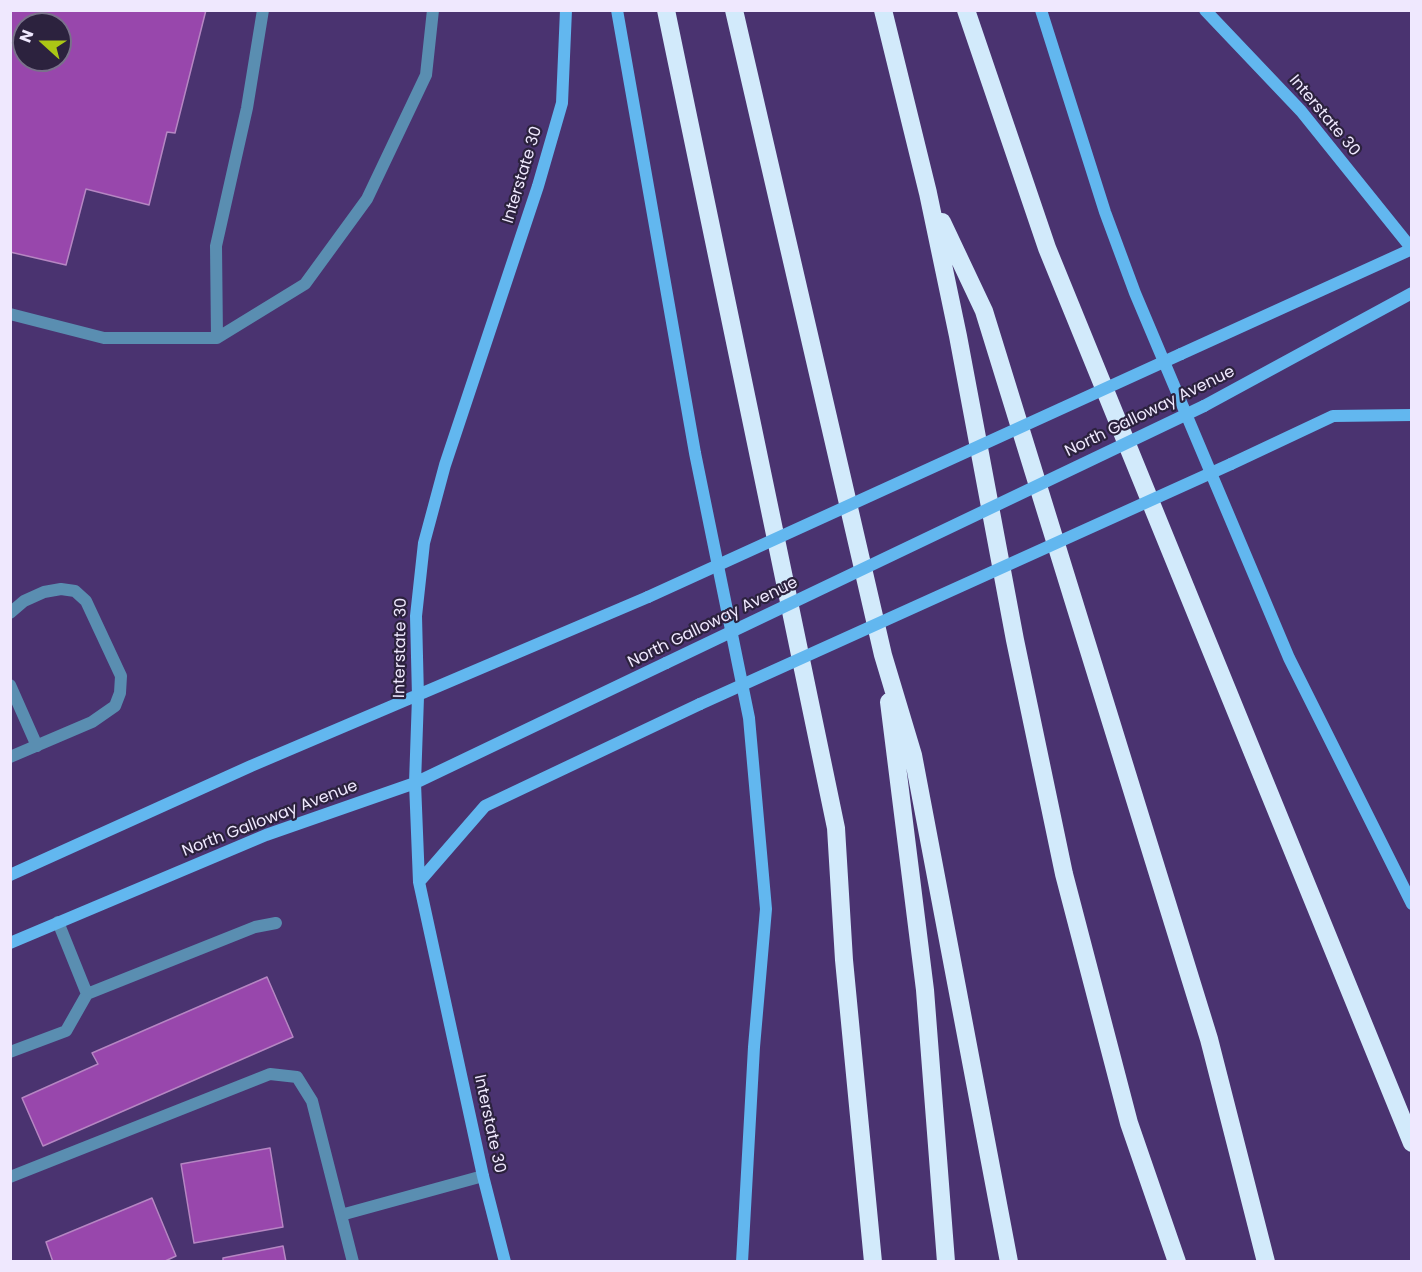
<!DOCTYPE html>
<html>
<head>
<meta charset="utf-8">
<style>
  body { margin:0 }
  #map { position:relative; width:1422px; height:1272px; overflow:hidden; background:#4a3370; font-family:Poppins,sans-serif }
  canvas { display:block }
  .frame { position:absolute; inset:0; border:12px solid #efe8fe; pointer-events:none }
  .north { position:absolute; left:12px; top:12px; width:60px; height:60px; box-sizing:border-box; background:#2c223e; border:2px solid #7a718b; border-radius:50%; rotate:291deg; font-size:16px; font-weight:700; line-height:24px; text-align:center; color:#efe8fe }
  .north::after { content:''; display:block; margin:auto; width:21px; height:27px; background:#abc615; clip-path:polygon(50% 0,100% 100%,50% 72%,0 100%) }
</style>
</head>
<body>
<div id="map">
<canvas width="1422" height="1272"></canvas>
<div class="frame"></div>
<div class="north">N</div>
</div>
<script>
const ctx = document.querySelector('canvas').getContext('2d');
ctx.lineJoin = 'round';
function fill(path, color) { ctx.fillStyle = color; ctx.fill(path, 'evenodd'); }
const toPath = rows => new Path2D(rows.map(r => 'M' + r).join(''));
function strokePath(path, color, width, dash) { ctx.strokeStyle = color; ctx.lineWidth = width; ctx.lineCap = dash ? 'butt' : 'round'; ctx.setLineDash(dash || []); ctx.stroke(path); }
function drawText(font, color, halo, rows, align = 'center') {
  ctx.font = font + ' Poppins,sans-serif'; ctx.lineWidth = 4.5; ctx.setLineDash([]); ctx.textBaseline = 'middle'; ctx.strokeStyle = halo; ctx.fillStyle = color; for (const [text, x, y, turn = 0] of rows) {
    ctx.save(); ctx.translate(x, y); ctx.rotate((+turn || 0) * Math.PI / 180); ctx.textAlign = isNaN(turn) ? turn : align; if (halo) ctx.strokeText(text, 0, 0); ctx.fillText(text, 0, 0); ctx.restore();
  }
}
const building = toPath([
  [10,10,206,10,175,133,167,132,149,205,86,189,66,265,10,252,10,10],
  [24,24,60,24,60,60,24,60,24,24],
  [267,977,293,1037,43,1146,22,1098,98,1064,92,1053,267,977],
  [270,1148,283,1227,194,1243,181,1164,270,1148],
  [152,1198,176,1256,163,1262,53,1262,46,1242,152,1198],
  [283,1246,286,1262,223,1262,223,1258,283,1246]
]);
fill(building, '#9847ac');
strokePath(building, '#b686c3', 1.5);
strokePath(toPath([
  [10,314,104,338,217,338,305,284,367,199,426,75,433,10],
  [217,338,216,246,247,108,263,10],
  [10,613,24,601,44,592,61,589,75,591,86,601,121,676,120,693,115,706,92,722,10,757],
  [10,685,37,746],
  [58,922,87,994],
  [10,1052,66,1031,87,994,255,927,276,923],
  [10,1177,270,1074,297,1077,312,1101,353,1262],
  [341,1215,483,1176]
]), '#5a8eb1', 12);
strokePath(toPath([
  [617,10,695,453,749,718,766,909,754,1047,742,1262],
  [1041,10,1105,212,1135,293,1289,658,1412,904],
  [1205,10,1301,111,1412,249],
  [1181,354,1412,249],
  [1204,406,1412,293],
  [1231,464,1333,416,1412,415],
  [10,875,251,766,648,597],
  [419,882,485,806,700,704],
  [10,943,266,835,415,783,666,663],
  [505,1262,483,1176,419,882,415,783,418,697,416,616,424,543,445,465,538,186,562,103,566,10]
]), '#62b7ef', 12);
strokePath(toPath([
  [666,10,836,828,844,960,873,1262],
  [734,10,883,655,913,755,1009,1262],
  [883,10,928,193,958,336,1015,640,1064,874,1129,1123,1177,1262],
  [966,10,1047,248,1412,1143],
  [942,222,984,311,1209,1039,1266,1262],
  [889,702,925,990,946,1262]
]), '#d2eafb', 18);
strokePath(toPath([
  [648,597,1181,354],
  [666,663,1204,406],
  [700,704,1231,464]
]), '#62b7ef', 12);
drawText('16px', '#efe8fe', '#2c223e', [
  ["Interstate 30",1324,116,50],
  ["Interstate 30",523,175,-73],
  ["North Galloway Avenue",1150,412,-26],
  ["North Galloway Avenue",713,623,-26],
  ["Interstate 30",401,648,-89],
  ["North Galloway Avenue",270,819,-21],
  ["Interstate 30",489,1124,78]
]);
</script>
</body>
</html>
